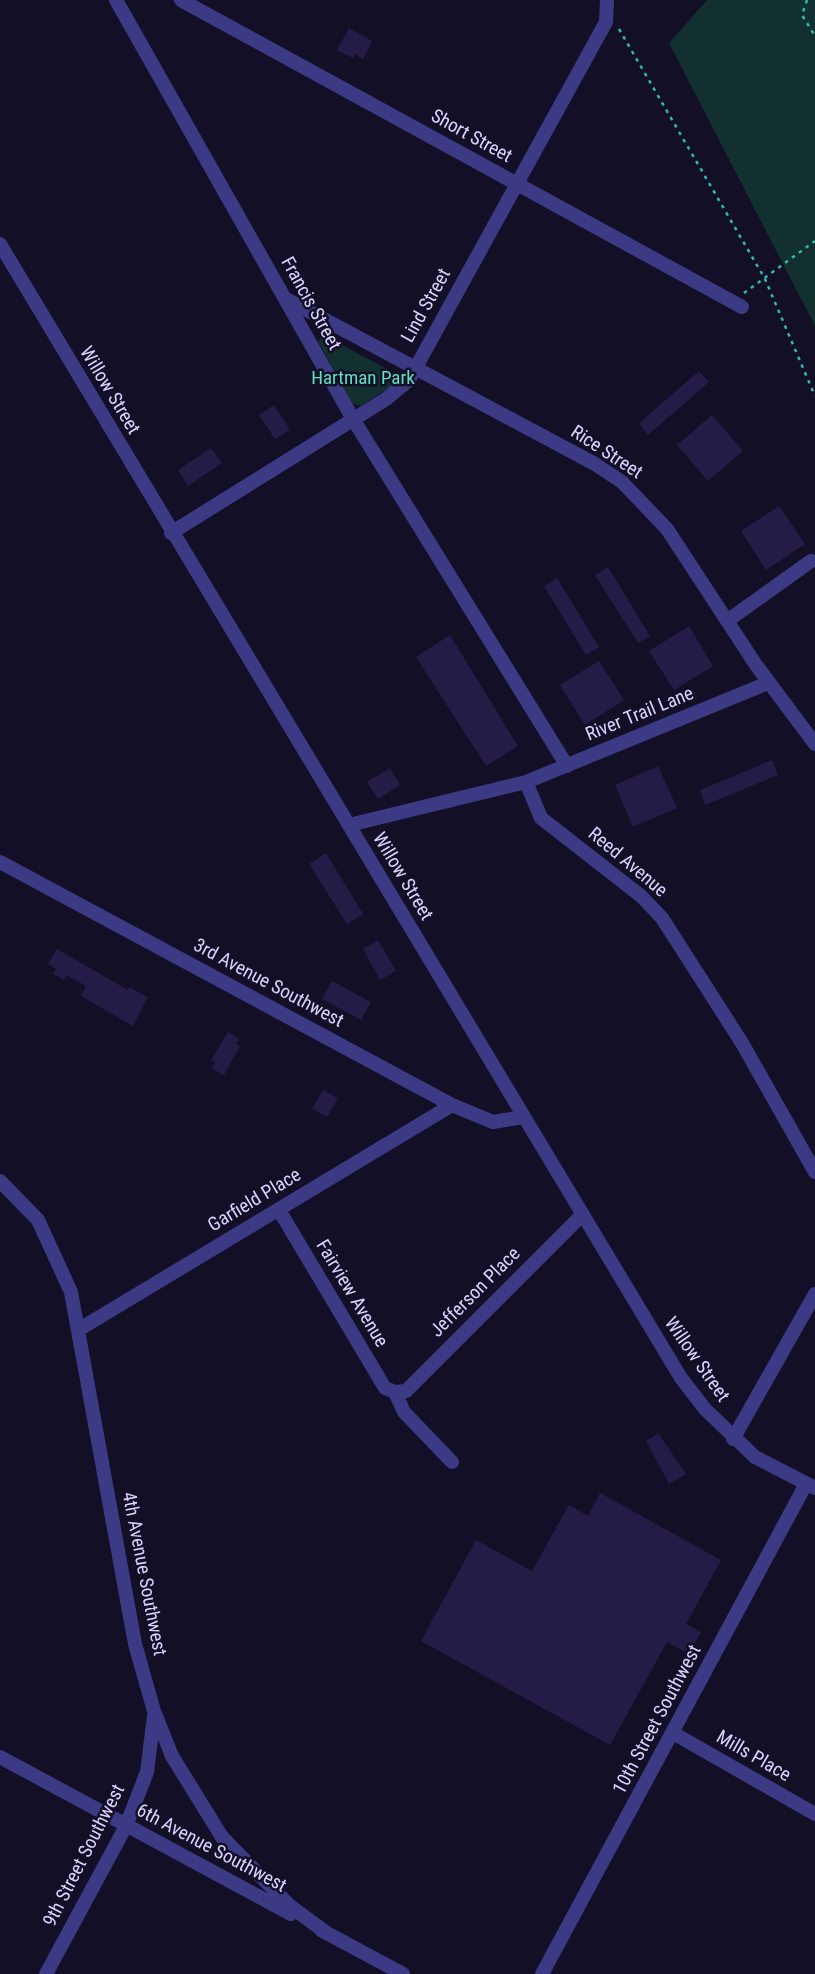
<!DOCTYPE html>
<html>
<head>
<meta charset="utf-8">
<style>
  body { margin:0 }
  canvas { display:block; background:#130f26 }
</style>
</head>
<body>
<canvas width="815" height="1974"></canvas>
<script>
const ctx = document.querySelector('canvas').getContext('2d');
ctx.lineJoin = 'round';
function fill(path, color) { ctx.fillStyle = color; ctx.fill(path, 'evenodd'); }
const toPath = rows => new Path2D(rows.map(r => 'M' + r).join(''));
function strokePath(path, color, width, dash) { ctx.strokeStyle = color; ctx.lineWidth = width; ctx.lineCap = dash ? 'butt' : 'round'; ctx.setLineDash(dash || []); ctx.stroke(path); }
function drawText(font, color, halo, rows, align = 'center') {
  ctx.font = font + ' "Roboto Condensed",sans-serif'; ctx.lineWidth = 5; ctx.setLineDash([]); ctx.textBaseline = 'middle'; ctx.strokeStyle = halo; ctx.fillStyle = color; for (const [text, x, y, turn = 0] of rows) {
    ctx.save(); ctx.translate(x, y); ctx.rotate((+turn || 0) * Math.PI / 180); ctx.textAlign = isNaN(turn) ? turn : align; if (halo) ctx.strokeText(text, 0, 0); ctx.fillText(text, 0, 0); ctx.restore();
  }
}
fill(toPath([
  [707,0,815,0,815,326,669,43],
  [324,335,394,373,394,384,361,406,351,403,318,341]
]), '#12302f');
fill(toPath([
  [349,28,372,41,363,59,355,54,353,58,337,50],
  [699,371,709,382,648,435,639,423],
  [274,405,290,430,275,439,259,415],
  [712,415,743,451,708,481,677,445],
  [211,448,222,463,188,486,178,470],
  [779,506,805,544,766,570,741,531],
  [608,567,650,636,638,643,595,575],
  [557,578,599,647,586,655,544,586],
  [689,626,713,666,674,690,649,651],
  [450,635,518,746,486,766,416,657],
  [599,661,624,700,585,725,560,685],
  [772,760,778,775,705,805,700,790],
  [658,766,677,808,633,827,615,785],
  [390,768,400,785,378,799,367,782],
  [326,853,363,914,347,924,309,864],
  [378,940,396,971,380,980,363,949],
  [57,949,128,990,129,987,148,997,133,1026,81,996,86,986,66,975,64,980,53,974,56,969,48,964],
  [332,981,371,1002,361,1020,322,999],
  [228,1032,239,1039,236,1043,240,1046,224,1075,211,1068,215,1062,211,1060],
  [323,1090,338,1098,327,1117,312,1109],
  [658,1433,686,1474,669,1484,646,1441],
  [600,1493,721,1560,686,1624,701,1632,689,1654,667,1642,610,1745,421,1641,476,1540,532,1571,569,1505,588,1516]
]), '#241b47');
strokePath(toPath([
  [807,0,802,15,815,36],
  [619,29,765,279,815,396],
  [744,293,815,241]
]), '#2fb8b0', 2.5, [3.5, 5]);
strokePath(toPath([
  [116,0,353,419,567,766],
  [181,0,742,307],
  [0,244,681,1378,705,1409,755,1457,815,1488],
  [286,299,595,464,622,482,667,529,756,665,815,744],
  [171,533,386,399,409,380,606,22,607,0],
  [727,621,811,561],
  [526,782,768,683],
  [349,825,526,782,541,818,641,896,662,918,742,1043,815,1172],
  [0,862,452,1105,493,1122,523,1117],
  [0,1181,38,1220,71,1292,135,1644,154,1711,172,1756,222,1837,290,1906,328,1934],
  [279,1210,385,1388,395,1392],
  [78,1330,452,1105],
  [395,1392,406,1391,582,1215],
  [395,1392,404,1412,452,1462],
  [733,1439,815,1294],
  [673,1733,815,1814],
  [0,1757,291,1914],
  [321,1930,403,1974],
  [46,1974,126,1826,147,1772,154,1716],
  [542,1974,806,1484]
]), '#3d3a85', 14);
drawText('19px', '#d9d4ff', '#130f26', [
  ["Short Street",471,137,29],
  ["Francis Street",310,304,61],
  ["Lind Street",427,306,-61],
  ["Willow Street",109,391,59],
  ["Rice Street",606,453,33],
  ["River Trail Lane",640,715,-22],
  ["Reed Avenue",627,863,40],
  ["Willow Street",402,877,59],
  ["3rd Avenue Southwest",268,984,28],
  ["Garfield Place",255,1201,-31],
  ["Jefferson Place",476,1293,-45],
  ["Fairview Avenue",351,1294,59],
  ["Willow Street",696,1360,55],
  ["4th Avenue Southwest",143,1574,79],
  ["10th Street Southwest",658,1720,-62],
  ["Mills Place",753,1757,30],
  ["6th Avenue Southwest",211,1849,28],
  ["9th Street Southwest",85,1856,-63]
]);
drawText('19px', '#5fe0c0', '#130f26', [
  ["Hartman Park",363,379]
]);
</script>
</body>
</html>
